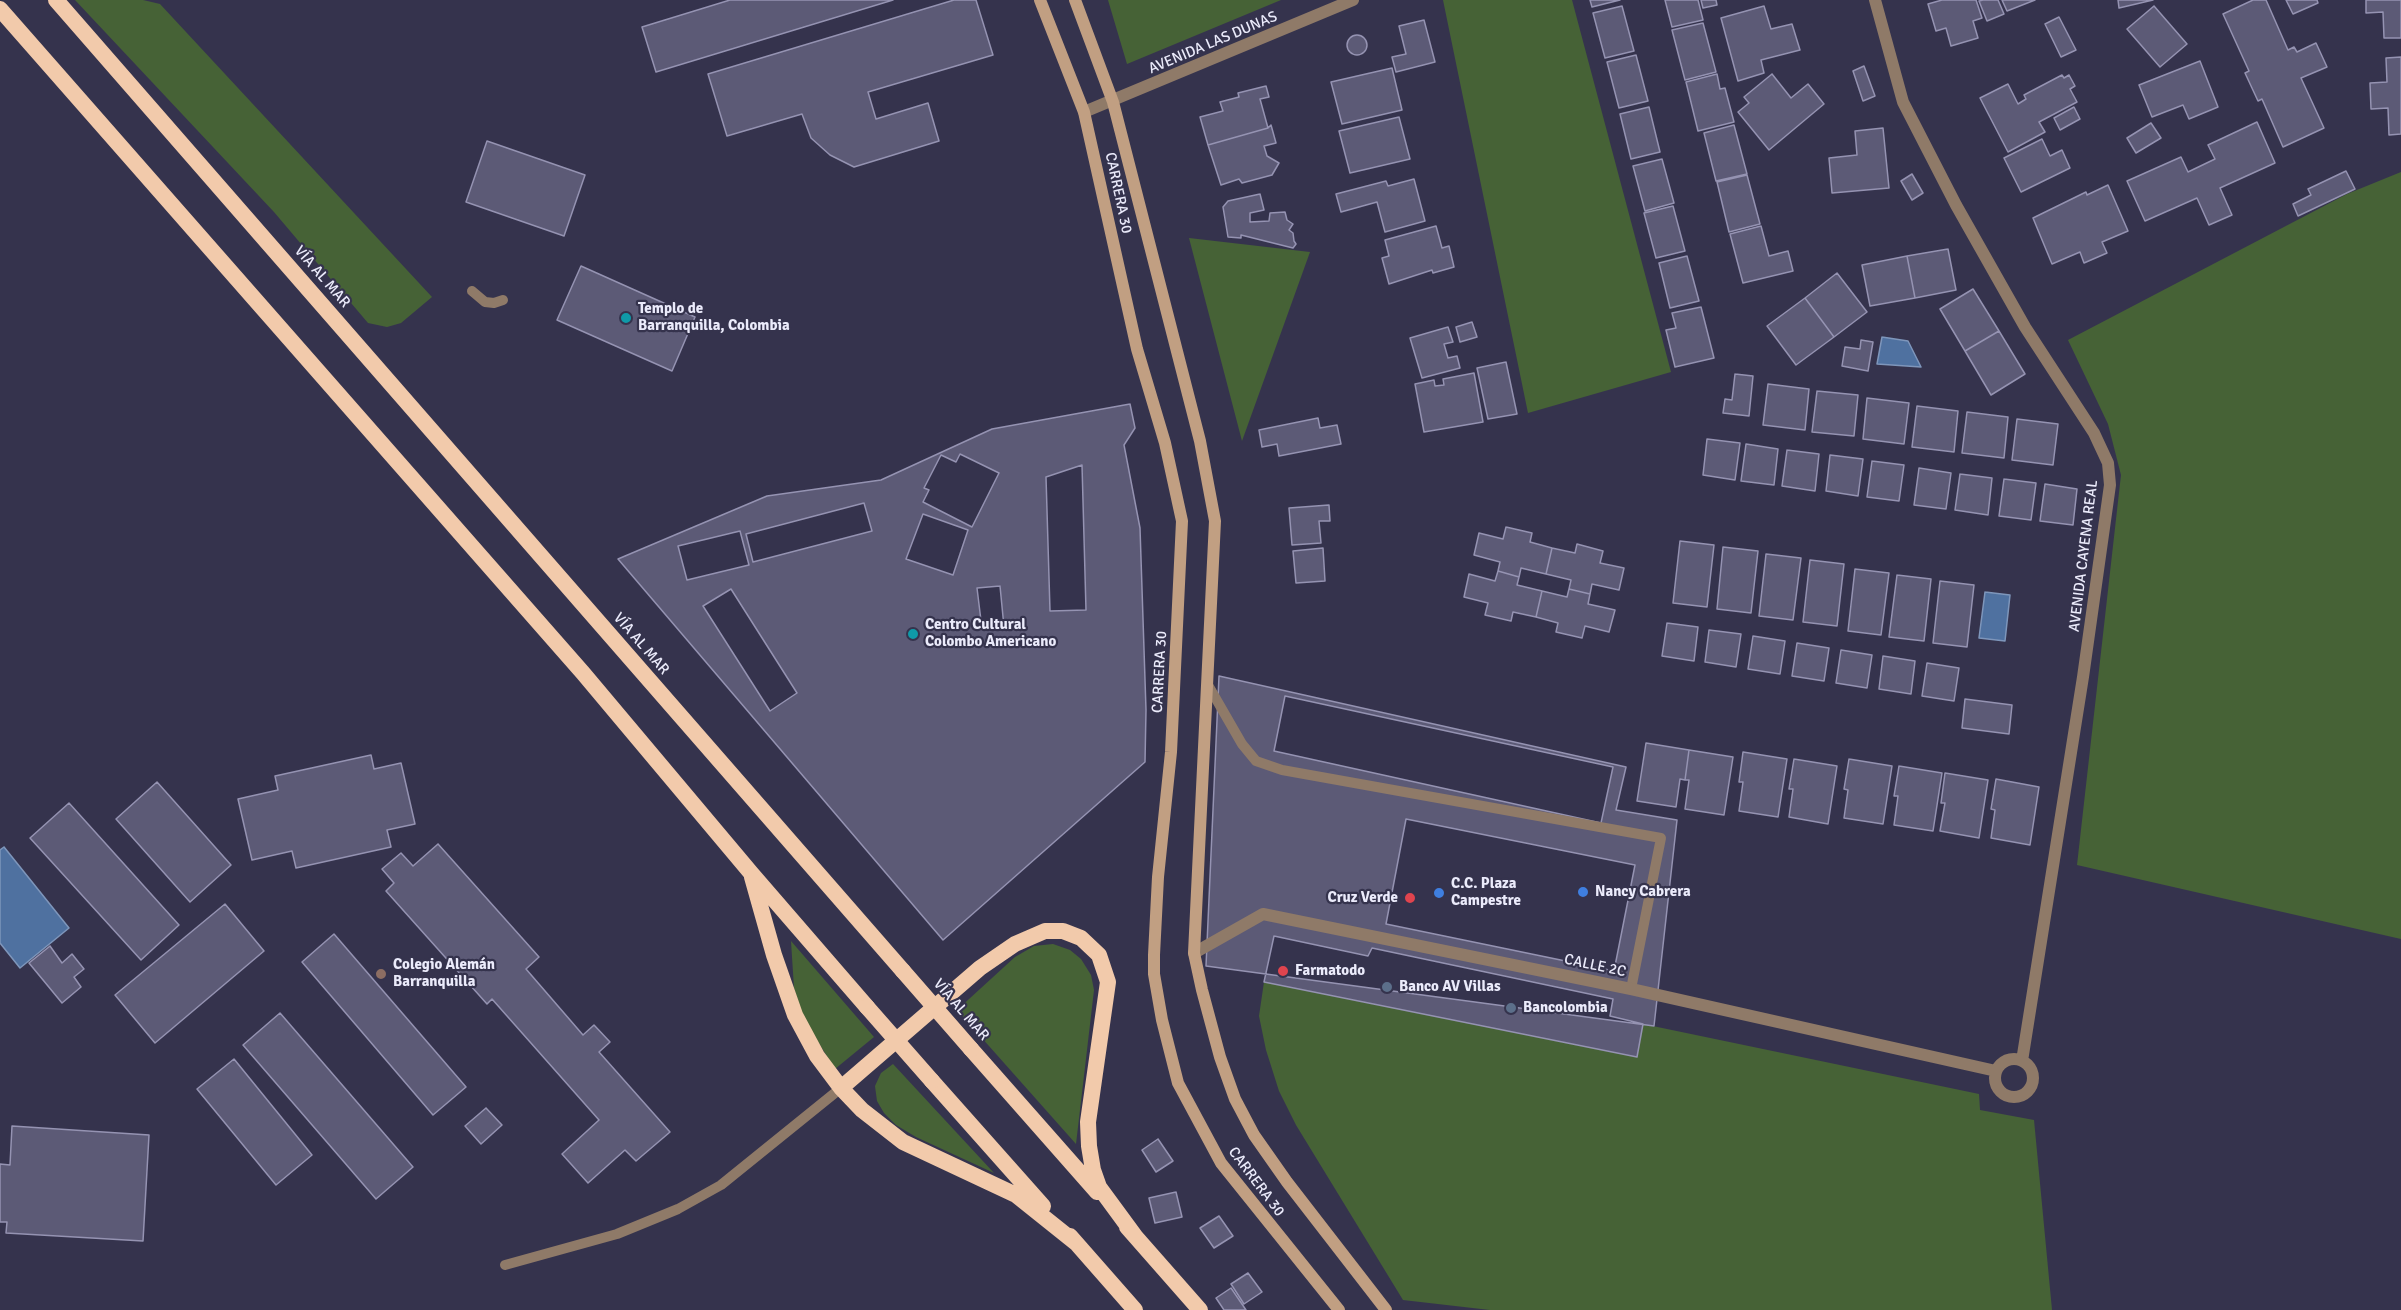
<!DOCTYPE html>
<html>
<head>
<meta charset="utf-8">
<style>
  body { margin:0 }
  canvas { display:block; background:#35334d }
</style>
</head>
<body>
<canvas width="2401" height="1310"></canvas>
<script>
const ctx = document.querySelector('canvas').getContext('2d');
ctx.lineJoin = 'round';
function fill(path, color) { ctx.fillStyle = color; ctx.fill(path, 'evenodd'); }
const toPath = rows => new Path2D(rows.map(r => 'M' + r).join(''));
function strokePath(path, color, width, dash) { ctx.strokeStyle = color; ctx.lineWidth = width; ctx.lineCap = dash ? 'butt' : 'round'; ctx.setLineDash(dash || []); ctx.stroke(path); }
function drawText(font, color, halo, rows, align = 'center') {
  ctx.font = font + ' Signika,sans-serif'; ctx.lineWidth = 4.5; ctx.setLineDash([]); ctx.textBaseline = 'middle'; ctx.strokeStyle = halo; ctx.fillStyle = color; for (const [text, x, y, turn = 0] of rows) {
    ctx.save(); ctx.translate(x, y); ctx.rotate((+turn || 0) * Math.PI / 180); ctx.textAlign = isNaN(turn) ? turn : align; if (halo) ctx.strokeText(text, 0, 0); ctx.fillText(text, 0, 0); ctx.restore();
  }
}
fill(toPath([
  [75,0,143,0,160,4,432,297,401,323,387,327,368,323,274,212],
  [1108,0,1281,0,1127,64],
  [1443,0,1572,0,1671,372,1528,413],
  [2401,172,2401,939,2077,865,2121,475,2108,424,2068,340,2347,194],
  [1189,238,1310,252,1242,441],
  [791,941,874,1037,835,1069,803,1018,794,988],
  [1053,944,1070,950,1081,959,1091,975,1094,990,1076,1144,957,1010,1015,957,1034,946],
  [1264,982,1637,1057,1643,1024,1979,1094,1980,1110,2034,1120,2052,1310,1490,1310,1403,1300,1296,1125,1279,1091,1266,1050,1259,1016],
  [893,1064,994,1173,916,1137,896,1125,884,1113,877,1101,875,1086,881,1073]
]), '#466236');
const water = toPath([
  [1882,337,1908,341,1921,367,1877,364,1882,337],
  [1985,592,2010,595,2005,641,1979,638,1985,592],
  [4,847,69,928,20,968,0,943,0,850,4,847]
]);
fill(water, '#4f71a0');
strokePath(water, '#7e96bb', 1.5);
const building = toPath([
  [730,0,893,0,656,72,642,27,730,0],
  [954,0,976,0,993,55,868,92,876,119,928,103,939,141,854,167,830,155,811,138,802,114,727,136,708,74,954,0],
  [1590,0,1620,0,1592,7,1590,0],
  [1665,0,1698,0,1703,20,1672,27,1665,0],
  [1701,0,1716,0,1717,5,1703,8,1701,0],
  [1942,0,1976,0,1982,18,1973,21,1978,38,1951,46,1946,28,1936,31,1928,4,1942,0],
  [1983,0,1998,0,2004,14,1987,21,1979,1,1983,0],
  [2002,0,2035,0,2007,11,2002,0],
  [2118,0,2153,0,2119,8,2118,0],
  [2253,0,2266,0,2288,50,2294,47,2297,52,2316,43,2327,67,2301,78,2324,128,2283,147,2262,99,2258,101,2245,73,2249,71,2223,14,2253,0],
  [2286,0,2317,0,2318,3,2293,14,2286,0],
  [2366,0,2401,0,2401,38,2384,38,2383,12,2366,13,2366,0],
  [1622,6,1634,51,1605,58,1593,13,1622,6],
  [1764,6,1771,29,1792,24,1800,50,1761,60,1764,73,1738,81,1721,18,1764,6],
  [2154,6,2187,44,2160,67,2127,29,2154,6],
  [2059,17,2076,50,2061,57,2045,24,2059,17],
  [1424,20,1435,62,1396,72,1392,57,1406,54,1399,26,1424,20],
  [1703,23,1716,72,1685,80,1672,30,1703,23],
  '1347 45a10 10 0 1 1 20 0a10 10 0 1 1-20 0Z',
  [1636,55,1648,101,1619,108,1607,62,1636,55],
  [2401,57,2401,134,2389,135,2388,108,2371,109,2370,83,2387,82,2386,58,2401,57],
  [2200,61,2218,107,2189,119,2183,105,2152,117,2139,85,2200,61],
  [1864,66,1875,96,1863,101,1853,71,1864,66],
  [1392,68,1402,110,1342,124,1331,82,1392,68],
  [1717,74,1720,89,1725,88,1734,122,1698,131,1686,82,1717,74],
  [1772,74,1791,98,1808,84,1824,104,1769,150,1738,112,1749,103,1744,97,1772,74],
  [2062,75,2064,78,2069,75,2075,86,2070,89,2077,102,2039,122,2045,132,2008,152,1980,98,2008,84,2018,104,2026,99,2024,95,2062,75],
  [1266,86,1269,97,1260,99,1268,128,1208,145,1200,117,1223,111,1220,102,1239,97,1238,93,1266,86],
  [1649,107,1660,152,1631,159,1620,114,1649,107],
  [2074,107,2080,119,2060,130,2054,118,2074,107],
  [1399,117,1410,159,1350,173,1339,131,1399,117],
  [2257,122,2275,163,2220,188,2232,215,2209,225,2197,198,2145,221,2127,181,2181,157,2188,172,2215,159,2208,145,2257,122],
  [2151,123,2161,138,2136,153,2127,138,2151,123],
  [1271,125,1276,143,1264,146,1267,156,1279,163,1272,175,1242,183,1239,179,1221,185,1208,145,1268,128,1271,125],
  [1734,125,1747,174,1716,181,1704,133,1734,125],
  [1883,128,1889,188,1832,193,1829,158,1857,155,1855,131,1883,128],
  [2042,139,2050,156,2062,150,2070,168,2021,192,2004,158,2042,139],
  [487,141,585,175,564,236,466,202,487,141],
  [1662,159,1674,203,1645,211,1633,166,1662,159],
  [2346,171,2355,189,2298,216,2293,204,2311,195,2308,189,2346,171],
  [1912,174,1923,193,1912,200,1901,181,1912,174],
  [1747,175,1760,224,1729,232,1717,182,1747,175],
  [1414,179,1425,221,1385,232,1377,202,1341,212,1336,194,1386,181,1388,186,1414,179],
  [2108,185,2128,231,2102,242,2107,253,2084,263,2080,252,2052,264,2033,218,2086,192,2087,195,2108,185],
  [1260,194,1264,210,1250,213,1250,222,1269,221,1270,213,1285,212,1287,220,1293,224,1289,230,1293,233,1294,241,1296,244,1293,248,1241,235,1241,238,1228,237,1223,207,1228,201,1260,194],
  [1673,206,1685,251,1656,258,1644,213,1673,206],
  [1436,226,1442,248,1449,246,1454,267,1433,273,1432,270,1389,284,1382,258,1389,256,1385,240,1436,226],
  [1761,226,1769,256,1788,251,1793,271,1743,283,1730,234,1761,226],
  [1948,249,1956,290,1915,298,1907,256,1948,249],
  [1687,256,1699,301,1670,308,1659,263,1687,256],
  [1907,256,1915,298,1870,306,1862,265,1907,256],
  [581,266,695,317,672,371,557,320,581,266],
  [1837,273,1867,312,1834,337,1805,298,1837,273],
  [1973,289,1999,331,1965,351,1940,309,1973,289],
  [1805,298,1834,337,1796,365,1767,326,1805,298],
  [1701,307,1714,358,1675,367,1666,330,1676,328,1672,313,1701,307],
  [1472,322,1477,337,1460,342,1456,327,1472,322],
  [1448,327,1453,342,1444,344,1448,358,1457,356,1460,368,1422,378,1410,338,1448,327],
  [1999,331,2025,374,1991,395,1965,351,1999,331],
  [1861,340,1873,342,1868,371,1842,366,1845,347,1860,349,1861,340],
  [1506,362,1517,414,1488,419,1477,368,1506,362],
  [1474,373,1483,422,1424,432,1415,384,1434,380,1435,386,1444,385,1443,379,1474,373],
  [1735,374,1753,376,1749,416,1723,413,1725,399,1732,400,1735,374],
  [1768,384,1809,389,1805,430,1763,425,1768,384],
  [1817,391,1858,395,1854,436,1812,432,1817,391],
  [1867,398,1909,403,1904,444,1863,439,1867,398],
  [1130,404,1135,428,1124,445,1140,528,1146,710,1145,762,943,940,618,559,767,496,881,480,992,429,1130,404],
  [1917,406,1958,411,1954,452,1912,447,1917,406],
  [1967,412,2008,417,2004,458,1962,453,1967,412],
  [1318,418,1320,428,1337,425,1341,444,1279,456,1277,444,1262,447,1259,430,1318,418],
  [2017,419,2058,424,2053,465,2012,460,2017,419],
  [1707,439,1740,443,1735,480,1703,475,1707,439],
  [1746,444,1778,449,1774,485,1741,481,1746,444],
  [1787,450,1819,454,1815,491,1782,486,1787,450],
  [960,454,999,473,972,527,923,502,929,490,924,488,941,455,956,462,960,454],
  [1830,455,1863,459,1858,496,1826,491,1830,455],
  [1872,461,1904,465,1899,501,1867,497,1872,461],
  [1082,465,1086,610,1050,611,1046,477,1082,465],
  [1919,468,1951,473,1946,509,1914,505,1919,468],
  [1960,474,1992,478,1988,515,1955,510,1960,474],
  [2004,479,2036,483,2031,520,1999,516,2004,479],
  [2045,484,2077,489,2073,525,2040,521,2045,484],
  [864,503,872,531,753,562,746,534,864,503],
  [1329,505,1330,521,1319,521,1321,543,1292,545,1289,508,1329,505],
  [923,514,968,530,953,575,906,559,923,514],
  [1506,527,1532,533,1530,542,1552,548,1546,574,1521,568,1519,577,1498,571,1500,562,1474,555,1479,533,1503,539,1506,527],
  [740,531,749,565,687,580,678,546,740,531],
  [1680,541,1714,545,1707,607,1673,603,1680,541],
  [1577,544,1603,551,1600,563,1624,568,1619,590,1592,584,1590,594,1569,589,1571,580,1546,574,1552,548,1575,553,1577,544],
  [1723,547,1758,551,1751,613,1717,609,1723,547],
  [1323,548,1325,581,1296,583,1293,551,1323,548],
  [1766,554,1801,558,1793,620,1759,616,1766,554],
  [1810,560,1844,564,1837,626,1803,622,1810,560],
  [1855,569,1889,573,1881,635,1848,631,1855,569],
  [1498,571,1519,577,1517,585,1542,591,1536,617,1513,612,1511,621,1485,615,1488,603,1464,597,1469,574,1495,581,1498,571],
  [1897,575,1931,579,1924,641,1889,637,1897,575],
  [1940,581,1974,585,1967,647,1933,643,1940,581],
  [1000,586,1004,627,982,629,977,588,1000,586],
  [731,589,797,693,770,711,703,606,731,589],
  [1569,589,1590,594,1588,604,1615,610,1609,632,1585,626,1582,638,1556,632,1558,623,1536,617,1542,591,1567,597,1569,589],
  [1667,623,1698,627,1694,661,1662,656,1667,623],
  [1709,630,1741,634,1736,667,1705,662,1709,630],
  [1753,636,1785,641,1780,674,1748,669,1753,636],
  [1797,643,1829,648,1824,681,1792,676,1797,643],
  [1841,650,1872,655,1867,688,1836,683,1841,650],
  [1883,656,1915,661,1911,694,1879,689,1883,656],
  [1927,663,1959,668,1954,701,1922,696,1927,663],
  [1219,676,1626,767,1616,810,1677,820,1654,1026,1206,966,1219,676],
  [1285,696,1613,767,1601,823,1274,751,1285,696],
  [1965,699,2012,705,2009,734,1962,728,1965,699],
  [1646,743,1689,750,1685,780,1680,779,1676,807,1637,801,1646,743],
  [1689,750,1733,757,1724,815,1685,809,1689,780,1685,780,1689,750],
  [1743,752,1787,759,1778,817,1739,811,1743,782,1739,782,1743,752],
  [371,755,374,769,401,763,415,824,387,830,391,847,296,868,292,851,252,860,238,799,278,790,275,776,371,755],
  [1794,759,1837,766,1828,824,1789,817,1793,789,1789,789,1794,759],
  [1849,759,1892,766,1883,824,1844,818,1848,790,1844,789,1849,759],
  [1899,766,1942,773,1933,831,1894,825,1898,796,1894,796,1899,766],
  [1945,773,1988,780,1979,838,1940,831,1945,803,1941,803,1945,773],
  [1996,779,2039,787,2030,845,1991,838,1995,810,1991,809,1996,779],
  [157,782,231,865,190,902,116,819,157,782],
  [69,803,179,925,141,960,30,838,69,803],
  [1406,819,1635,865,1614,971,1386,924,1406,819],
  [438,844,539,957,526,969,583,1035,594,1025,610,1042,599,1052,670,1132,636,1161,625,1150,588,1183,562,1154,599,1120,492,999,487,1004,386,891,394,883,382,869,401,853,413,866,438,844],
  [225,904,264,951,155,1043,115,995,225,904],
  [334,934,466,1087,433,1115,302,962,334,934],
  [1274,936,1368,956,1372,948,1613,999,1610,1016,1643,1024,1637,1057,1264,982,1274,936],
  [50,946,62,963,72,954,84,969,74,977,81,987,62,1003,29,963,50,946],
  [280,1013,413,1167,376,1199,243,1045,280,1013],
  [234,1059,312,1155,276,1185,197,1089,234,1059],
  [486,1108,502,1125,481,1144,465,1126,486,1108],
  [12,1126,149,1135,143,1241,6,1233,7,1222,0,1222,0,1164,10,1165,12,1126],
  [1158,1139,1173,1161,1156,1172,1142,1150,1158,1139],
  [1176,1192,1182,1217,1155,1223,1149,1198,1176,1192],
  [1219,1216,1233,1236,1214,1248,1200,1228,1219,1216],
  [1248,1273,1262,1292,1244,1304,1231,1284,1248,1273],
  [1231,1288,1246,1310,1224,1310,1216,1298,1231,1288]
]);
fill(building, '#5c5a76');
strokePath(building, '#9593b2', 1.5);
strokePath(toPath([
  [472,291,485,302,494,303,503,300],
  [1208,685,1242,744,1256,761,1282,770,1661,838,1631,989],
  [505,1265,617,1234,678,1209,721,1185,841,1088]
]), '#8f7a68', 10);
strokePath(toPath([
  [1875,0,1903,102,1956,205,2025,327,2094,433,2108,463,2110,485,2083,677,2022,1061],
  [1194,953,1263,914,1631,989,1996,1071],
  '1995 1078a19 19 0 1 1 38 0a19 19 0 1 1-38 0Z'
]), '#8f7a68', 12);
strokePath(toPath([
  [1084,112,1353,0]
]), '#8f7a68', 12);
strokePath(toPath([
  [1040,0,1084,112,1137,349,1165,443,1182,521,1171,752,1158,877,1154,955,1154,974,1162,1020,1178,1083,1221,1163,1339,1310],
  [1075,0,1113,102,1200,441,1215,521,1194,953,1202,990,1220,1057,1235,1099,1254,1135,1287,1182,1386,1310]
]), '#c19f82', 12);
strokePath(toPath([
  [56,0,903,971],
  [0,9,583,673,751,873,867,1007],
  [752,877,774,955,795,1015,817,1056,841,1088,862,1110,903,1142,1016,1195,1076,1243],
  [971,1049,1097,1192],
  [932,1081,1043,1206],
  [841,1088,980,968,1015,944,1045,931,1063,931,1081,938,1099,955,1108,982,1088,1122,1089,1146,1093,1170,1099,1187,1135,1236],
  [1127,1227,1200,1310],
  [1070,1236,1135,1310]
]), '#f2caab', 16);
strokePath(toPath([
  [903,971,971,1049],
  [867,1007,932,1081]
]), '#f2caab', 16);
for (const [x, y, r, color] of [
  [626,318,6,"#0f9aa8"],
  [913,634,6,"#0f9aa8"],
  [1583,892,6,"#3f7fe0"],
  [1439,893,6,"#3f7fe0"],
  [1410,898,6,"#e0444e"],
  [1283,971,6,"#e0444e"],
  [381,974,6,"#8d6e63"],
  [1387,987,6,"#5c6f8a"],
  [1511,1008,6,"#5c6f8a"]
]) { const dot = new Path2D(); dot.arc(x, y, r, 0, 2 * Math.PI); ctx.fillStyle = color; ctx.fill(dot); strokePath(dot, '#35334d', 2); }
drawText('15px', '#ebebfb', '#35334d', [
  ["AVENIDA LAS DUNAS",1213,43,-23],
  ["CARRERA 30",1118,193,78],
  ["VÍA AL MAR",322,277,49],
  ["AVENIDA CAYENA REAL",2084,556,-83],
  ["VÍA AL MAR",641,644,49],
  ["CARRERA 30",1160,672,-87],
  ["CALLE 2C",1595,966,12],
  ["VÍA AL MAR",961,1010,49],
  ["CARRERA 30",1256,1182,53]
]);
drawText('bold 15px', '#ebebfb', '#35334d', [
  ["Templo de",638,309],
  ["Barranquilla, Colombia",638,326],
  ["Centro Cultural",925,625],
  ["Colombo Americano",925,642],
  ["C.C. Plaza",1451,884],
  ["Campestre",1451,901],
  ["Nancy Cabrera",1595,892],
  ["Cruz Verde",1398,898,"right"],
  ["Colegio Alemán",393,965],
  ["Barranquilla",393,982],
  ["Farmatodo",1295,971],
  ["Banco AV Villas",1399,987],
  ["Bancolombia",1523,1008]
], 'left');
</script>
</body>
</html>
